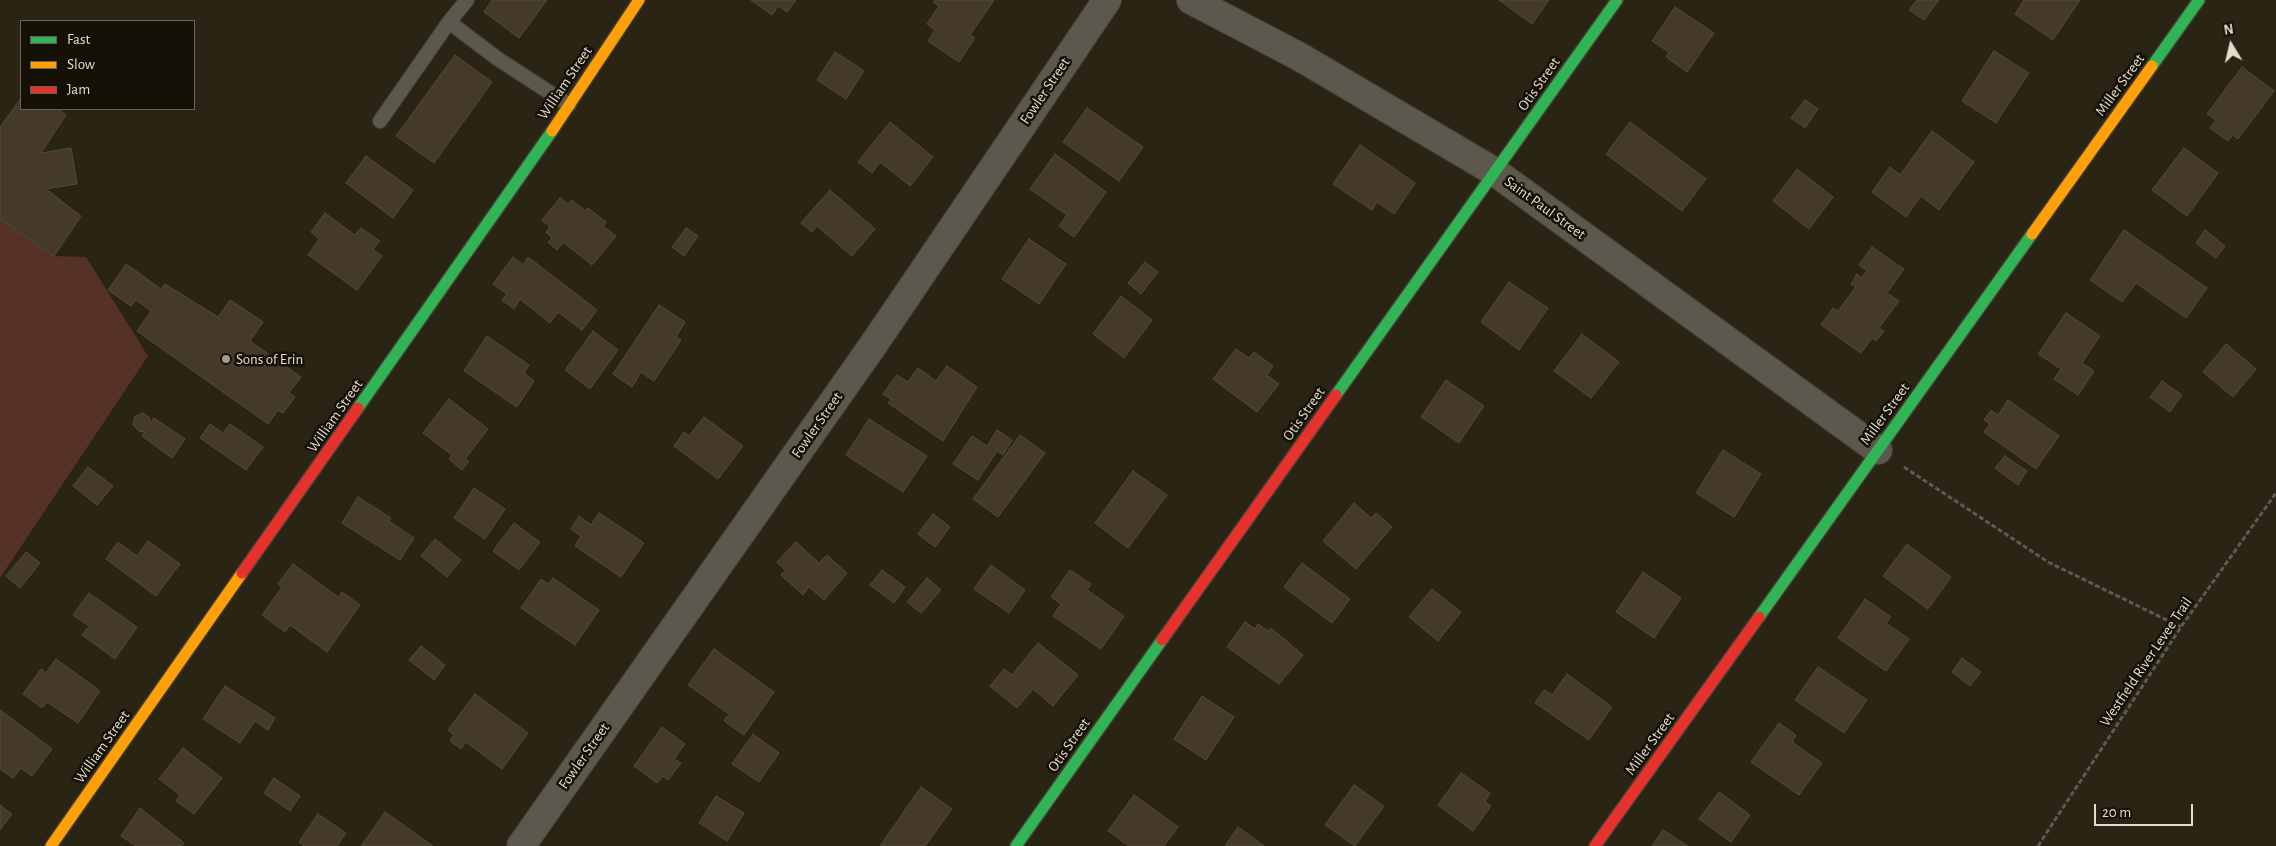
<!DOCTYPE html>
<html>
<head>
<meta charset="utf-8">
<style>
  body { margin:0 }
  #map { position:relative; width:2276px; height:846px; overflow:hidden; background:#2a2414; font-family:"Alegreya Sans",sans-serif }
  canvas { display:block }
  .legend { position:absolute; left:20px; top:20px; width:175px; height:90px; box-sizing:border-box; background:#161106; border:1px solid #686356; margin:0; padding:6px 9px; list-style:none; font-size:15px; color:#e4ddce }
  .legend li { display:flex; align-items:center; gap:10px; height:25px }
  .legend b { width:25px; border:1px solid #686356 }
  .north { position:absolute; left:2206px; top:20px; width:50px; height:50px; -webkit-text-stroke:4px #161106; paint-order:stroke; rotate:351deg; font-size:14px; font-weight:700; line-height:20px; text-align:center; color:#e4ddce }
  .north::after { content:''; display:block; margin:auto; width:18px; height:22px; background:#e4ddce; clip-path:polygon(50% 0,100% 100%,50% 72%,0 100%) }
  .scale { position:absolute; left:2094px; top:804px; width:99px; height:22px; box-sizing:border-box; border:2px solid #e4ddce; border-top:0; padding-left:6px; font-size:15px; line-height:18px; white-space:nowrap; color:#e4ddce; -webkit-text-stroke:4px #161106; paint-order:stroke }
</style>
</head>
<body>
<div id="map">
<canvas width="2276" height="846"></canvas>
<ul class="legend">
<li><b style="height:6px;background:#30b455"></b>Fast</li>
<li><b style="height:6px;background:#ff9f0a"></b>Slow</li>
<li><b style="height:6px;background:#e5322d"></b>Jam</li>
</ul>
<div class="north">N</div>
<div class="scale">20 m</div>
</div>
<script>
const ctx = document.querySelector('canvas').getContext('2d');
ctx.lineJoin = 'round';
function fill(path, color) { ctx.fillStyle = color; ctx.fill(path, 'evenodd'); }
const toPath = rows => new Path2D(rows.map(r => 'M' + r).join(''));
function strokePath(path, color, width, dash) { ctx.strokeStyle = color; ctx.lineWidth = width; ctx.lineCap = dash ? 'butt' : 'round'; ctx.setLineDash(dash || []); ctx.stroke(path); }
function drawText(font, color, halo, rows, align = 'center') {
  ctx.font = font + ' "Alegreya Sans",sans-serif'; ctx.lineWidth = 5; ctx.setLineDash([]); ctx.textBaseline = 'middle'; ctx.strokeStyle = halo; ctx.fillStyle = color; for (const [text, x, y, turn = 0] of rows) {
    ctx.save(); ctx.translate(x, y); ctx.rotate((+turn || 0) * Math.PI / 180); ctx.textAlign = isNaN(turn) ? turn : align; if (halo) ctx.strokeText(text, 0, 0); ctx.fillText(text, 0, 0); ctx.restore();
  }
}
fill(toPath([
  [0,219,54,256,86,257,148,356,0,578]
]), '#563126');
const building = toPath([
  [492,0,547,0,519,38,484,12,492,0],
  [751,0,796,0,787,12,778,6,772,15,751,0],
  [935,0,994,0,970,35,975,38,959,62,928,41,935,30,927,24,939,6,933,2,935,0],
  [1499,0,1549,0,1532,24,1499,0],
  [1917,0,1939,0,1924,20,1909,10,1917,0],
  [2024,0,2080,0,2053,40,2015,14,2024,0],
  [1675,7,1714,33,1687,72,1666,57,1669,52,1652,41,1675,7],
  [1994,51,2029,73,1996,123,1962,101,1994,51],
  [835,52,864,71,846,99,817,80,835,52],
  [455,55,492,82,434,163,396,136,455,55],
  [2242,67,2274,91,2238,139,2233,135,2228,141,2210,128,2216,120,2207,114,2242,67],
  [21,98,21,109,58,109,66,115,41,153,71,148,77,184,46,189,81,216,54,256,0,219,0,127,21,98],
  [1805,100,1818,109,1805,128,1791,118,1805,100],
  [1087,108,1143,147,1119,181,1063,142,1087,108],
  [890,122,933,157,910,186,880,162,872,173,858,162,890,122],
  [1630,122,1706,179,1682,211,1606,154,1630,122],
  [1932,131,1974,162,1939,210,1921,196,1906,217,1872,192,1890,167,1900,175,1932,131],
  [1360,145,1415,183,1394,214,1377,202,1372,210,1333,184,1360,145],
  [2184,148,2218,173,2187,216,2152,190,2184,148],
  [1055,154,1106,192,1074,237,1059,226,1067,215,1030,189,1055,154],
  [366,156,413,190,393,218,346,183,366,156],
  [1797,169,1833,197,1809,229,1773,201,1797,169],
  [830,190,875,229,852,256,817,226,812,232,801,223,830,190],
  [560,198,568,204,572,200,585,211,588,208,606,222,603,226,616,236,592,265,563,242,557,250,548,242,552,238,546,232,550,227,542,220,560,198],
  [325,213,355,235,361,228,380,241,373,249,382,256,357,290,308,255,319,239,311,232,325,213],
  [686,228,698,236,684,256,672,247,686,228],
  [2124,230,2207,288,2186,318,2136,283,2122,302,2090,280,2124,230],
  [2205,230,2225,246,2216,258,2196,243,2205,230],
  [1029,239,1066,264,1039,304,1002,279,1029,239],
  [1872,247,1904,269,1887,293,1899,301,1879,328,1884,331,1876,341,1872,338,1861,353,1821,325,1833,308,1838,311,1856,287,1851,284,1857,274,1861,278,1867,271,1859,265,1872,247],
  [513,257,523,265,528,257,597,310,582,330,558,312,550,323,520,299,514,309,502,300,507,294,493,284,513,257],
  [1145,262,1158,272,1141,294,1128,283,1145,262],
  [126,264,161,289,165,284,218,317,230,300,263,322,250,341,301,377,289,393,295,397,283,413,278,410,268,424,137,331,151,311,136,300,131,306,108,290,126,264],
  [1509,282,1548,308,1519,350,1481,322,1509,282],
  [1121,296,1152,320,1124,358,1093,334,1121,296],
  [659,305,685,322,676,337,681,340,654,381,641,372,632,387,613,374,659,305],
  [2066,313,2100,336,2082,363,2094,371,2078,395,2054,379,2061,369,2038,354,2066,313],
  [593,331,618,350,590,389,565,370,593,331],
  [1582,334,1619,362,1591,398,1554,371,1582,334],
  [487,336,529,365,524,373,534,381,517,407,464,371,487,336],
  [2226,344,2256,369,2233,397,2203,372,2226,344],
  [1236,349,1249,358,1254,352,1273,366,1267,375,1279,384,1257,412,1213,379,1236,349],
  [947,366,977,387,943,441,888,403,891,399,883,394,897,375,908,382,918,368,936,381,947,366],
  [1446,380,1484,406,1459,443,1421,417,1446,380],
  [2162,381,2182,395,2170,412,2150,397,2162,381],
  [449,399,488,429,465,459,469,461,462,470,449,459,452,455,423,433,449,399],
  [2008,400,2059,436,2036,469,1984,432,1990,424,1984,420,1991,410,1998,415,2008,400],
  [143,413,149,417,151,423,154,418,185,439,172,458,142,436,145,431,140,432,133,425,135,416,143,413],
  [704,417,743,446,718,479,674,446,684,432,689,436,704,417],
  [869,419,927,456,903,492,846,455,869,419],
  [210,424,223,433,230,424,263,447,246,470,200,438,210,424],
  [997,430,1012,440,1003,455,997,451,978,480,953,464,972,436,987,446,997,430],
  [1020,435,1045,453,998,517,973,499,1020,435],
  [1723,450,1761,474,1734,517,1696,493,1723,450],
  [2005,456,2027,471,2018,485,1995,468,2005,456],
  [88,467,113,486,97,505,73,486,88,467],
  [1133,471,1167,495,1128,548,1095,523,1133,471],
  [474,488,505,509,485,539,454,518,474,488],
  [358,497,391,518,389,521,414,538,400,560,342,523,358,497],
  [1354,503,1371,518,1376,513,1392,527,1356,569,1323,541,1354,503],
  [599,513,644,543,621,577,575,546,581,536,571,529,579,516,591,525,599,513],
  [933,514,950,527,935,547,918,534,933,514],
  [514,523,540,542,519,570,493,551,514,523],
  [435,539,461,560,447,577,421,556,435,539],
  [148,541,180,564,156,596,106,559,118,542,137,556,148,541],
  [796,542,819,563,827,555,847,573,824,600,809,587,803,595,781,575,785,570,777,562,796,542],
  [1907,544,1951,577,1928,609,1883,576,1907,544],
  [26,552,40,563,20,588,6,576,26,552],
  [1302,563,1350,599,1332,623,1284,587,1302,563],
  [293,564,338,597,342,592,360,605,327,652,290,625,285,632,262,615,282,587,278,584,293,564],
  [991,565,1025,590,1009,613,974,589,991,565],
  [882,570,905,587,894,603,870,585,882,570],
  [1070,570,1091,584,1087,590,1124,616,1101,649,1053,616,1061,604,1051,597,1070,570],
  [1643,572,1681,598,1654,638,1616,612,1643,572],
  [553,578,599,610,575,645,521,608,541,579,548,584,553,578],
  [927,578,941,590,921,613,907,602,927,578],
  [1432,589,1461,612,1438,641,1409,617,1432,589],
  [89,593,137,627,115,659,82,635,89,626,73,615,89,593],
  [1865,599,1891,617,1886,623,1909,639,1886,671,1838,638,1865,599],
  [1245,622,1255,629,1258,624,1268,631,1271,628,1303,655,1279,684,1227,647,1245,622],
  [1038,643,1078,675,1053,706,1033,689,1017,708,990,686,1004,669,1012,675,1038,643],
  [421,646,445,665,434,680,409,660,421,646],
  [714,649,774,692,744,735,724,721,729,714,688,685,714,649],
  [1962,658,1981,672,1970,686,1952,672,1962,658],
  [56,659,100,691,78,723,47,702,42,708,23,694,41,669,46,673,56,659],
  [1818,667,1867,700,1844,733,1795,700,1818,667],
  [1567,674,1612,707,1589,740,1535,703,1544,690,1552,695,1567,674],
  [225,686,275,718,268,730,255,721,240,743,203,719,225,686],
  [475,694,528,733,502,769,466,742,461,749,450,741,454,735,448,730,475,694],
  [1202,696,1234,717,1206,760,1174,739,1202,696],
  [0,710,52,749,32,776,21,768,13,778,0,769,0,710],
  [1779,723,1796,735,1792,742,1822,763,1799,795,1751,762,1779,723],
  [662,727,685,744,674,759,681,763,668,780,663,776,657,783,634,766,662,727],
  [753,734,779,753,759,782,732,764,753,734],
  [183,748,222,778,194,814,176,801,180,795,159,779,183,748],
  [1461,773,1490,793,1485,801,1491,806,1473,831,1438,805,1461,773],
  [274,778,300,796,290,811,264,793,274,778],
  [1354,785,1384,806,1355,846,1325,825,1354,785],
  [921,787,952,809,925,846,880,846,921,787],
  [1719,792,1750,815,1731,842,1699,819,1719,792],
  [1134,795,1178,827,1164,846,1129,846,1108,831,1134,795],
  [716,796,744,813,727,841,699,823,716,796],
  [0,805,12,814,0,830,0,805],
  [140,808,184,843,182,846,136,846,121,836,140,808],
  [385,812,433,846,361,846,385,812],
  [318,814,346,833,337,846,304,846,299,842,318,814],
  [1238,827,1264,846,1225,846,1238,827],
  [1663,830,1688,846,1652,846,1663,830]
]);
fill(building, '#453a2a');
strokePath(building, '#514a3f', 1);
const lane = toPath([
  [467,0,449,22,498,59,569,105],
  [380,121,449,22]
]);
const street = toPath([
  [1191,0,1300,57,1495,172,1878,450],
  [521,846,876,341,1107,0]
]);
const fast = toPath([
  [2152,66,2199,0],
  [1336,395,1617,0],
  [358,408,552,131],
  [1759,617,2032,234],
  [1016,846,1162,640]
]);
const slow = toPath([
  [552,131,639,0],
  [2032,234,2152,66],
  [51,846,242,573]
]);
const jam = toPath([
  [242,573,358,408],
  [1162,640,1336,395],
  [1595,846,1759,617]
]);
strokePath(lane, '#453f34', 16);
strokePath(street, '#453f34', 30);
strokePath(fast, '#453f34', 14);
strokePath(slow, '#453f34', 14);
strokePath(jam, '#453f34', 14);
strokePath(toPath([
  [1904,467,2048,562,2181,627],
  [2038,846,2181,627,2276,493]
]), '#5f5a51', 3, [5, 2.5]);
strokePath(lane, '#5d584e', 14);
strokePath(street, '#5d584e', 28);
strokePath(fast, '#30b455', 11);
strokePath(slow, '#ff9f0a', 11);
strokePath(jam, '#e5322d', 11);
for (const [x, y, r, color] of [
  [226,359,5,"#a39c8d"]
]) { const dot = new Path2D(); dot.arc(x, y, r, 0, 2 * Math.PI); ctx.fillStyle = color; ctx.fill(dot); strokePath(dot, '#161106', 2); }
drawText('15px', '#e4ddce', '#161106', [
  ["William Street",565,83,-56],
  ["Otis Street",1539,84,-55],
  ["Miller Street",2120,85,-54],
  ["Fowler Street",1045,91,-56],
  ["Saint Paul Street",1545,208,36],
  ["Otis Street",1304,414,-55],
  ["Miller Street",1885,414,-54],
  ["William Street",335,416,-55],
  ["Fowler Street",817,425,-55],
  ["Westfield River Levee Trail",2146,662,-56],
  ["Miller Street",1650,744,-54],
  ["Otis Street",1069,745,-55],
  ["William Street",102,747,-55],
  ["Fowler Street",584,756,-55]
]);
drawText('15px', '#e4ddce', '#161106', [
  ["Sons of Erin",236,359]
], 'left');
</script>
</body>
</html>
